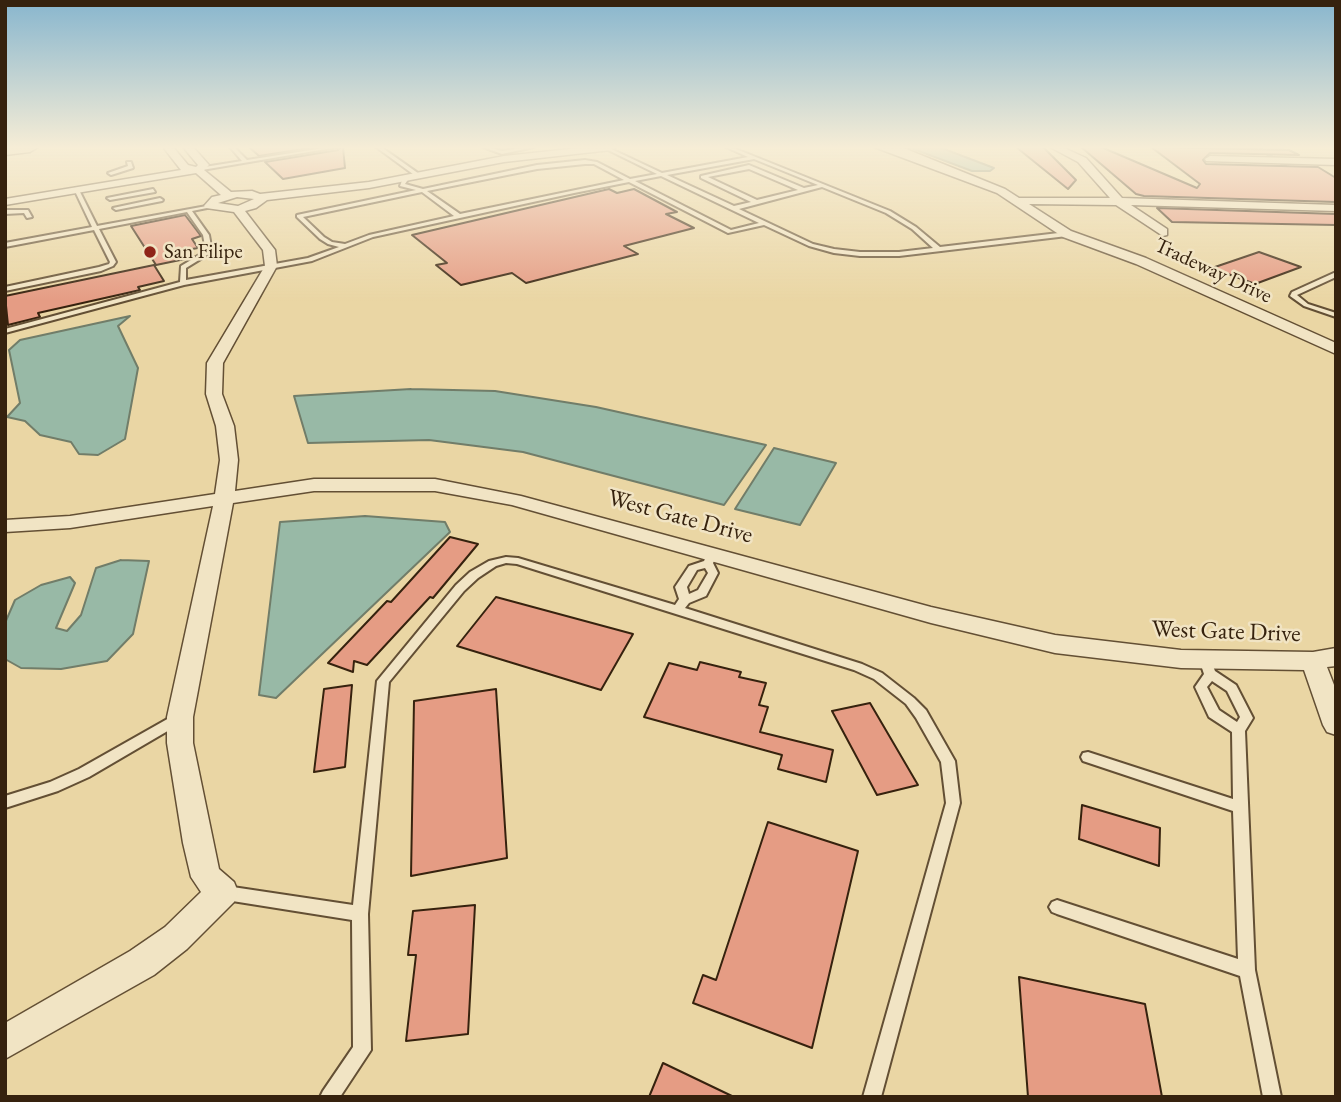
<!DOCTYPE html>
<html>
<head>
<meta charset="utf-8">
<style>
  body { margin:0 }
  #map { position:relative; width:1341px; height:1102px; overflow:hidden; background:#ead6a4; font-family:"EB Garamond",serif }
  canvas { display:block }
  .frame { position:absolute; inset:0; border:7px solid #36220e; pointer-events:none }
</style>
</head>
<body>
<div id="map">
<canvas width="1341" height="1102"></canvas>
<div class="frame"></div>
</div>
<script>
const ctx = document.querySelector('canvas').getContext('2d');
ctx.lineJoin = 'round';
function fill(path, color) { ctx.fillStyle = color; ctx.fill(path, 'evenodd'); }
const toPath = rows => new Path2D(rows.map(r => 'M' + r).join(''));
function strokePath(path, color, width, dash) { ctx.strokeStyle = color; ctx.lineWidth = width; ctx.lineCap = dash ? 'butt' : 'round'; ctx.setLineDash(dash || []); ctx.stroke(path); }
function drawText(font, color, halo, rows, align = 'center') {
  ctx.font = font + ' "EB Garamond",serif'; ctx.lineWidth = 5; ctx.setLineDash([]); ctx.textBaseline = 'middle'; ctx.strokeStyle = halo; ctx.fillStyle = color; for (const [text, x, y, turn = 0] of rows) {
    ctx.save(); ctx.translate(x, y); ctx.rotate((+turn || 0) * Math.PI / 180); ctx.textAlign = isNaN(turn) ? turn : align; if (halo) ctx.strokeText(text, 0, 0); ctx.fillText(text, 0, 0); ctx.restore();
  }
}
const water = toPath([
  [908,147,939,147,994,168,990,171,972,171,908,147],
  [130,316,118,326,138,368,125,439,98,455,79,454,71,442,40,435,25,421,7,417,20,403,9,350,20,340,130,316],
  [411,389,495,391,596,407,766,445,724,505,523,452,429,440,308,443,294,396,411,389],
  [774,448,836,463,800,525,735,509,774,448],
  [365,516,445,522,450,532,276,698,259,695,280,522,365,516],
  [121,560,149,561,133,634,107,661,61,669,21,668,5,659,5,623,15,600,41,585,70,577,75,583,56,628,67,631,81,615,96,568,121,560]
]);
fill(water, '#98b9a6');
strokePath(water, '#717d69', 2);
strokePath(toPath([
  [1257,147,1272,157],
  [1282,164,1292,171]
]), '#717d69', 3.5);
const building = toPath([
  [249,147,316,147,259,156,249,147],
  [341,147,343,147,345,168,283,179,265,162,338,150,341,147],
  [1016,147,1043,147,1076,180,1068,189,1016,147],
  [1081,147,1101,147,1197,188,1200,184,1151,147,1289,150,1299,155,1210,153,1203,160,1206,164,1318,167,1336,178,1336,202,1144,196,1136,194,1081,147],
  [609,189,617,193,634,189,677,212,666,214,694,228,624,246,638,254,526,283,512,273,461,285,436,265,447,263,412,235,609,189],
  [1157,208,1336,214,1336,225,1172,222,1157,208],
  [185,215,201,236,192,239,198,248,186,250,190,258,156,265,131,226,185,215],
  [1259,252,1301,267,1255,284,1212,268,1259,252],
  [154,265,164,281,138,287,140,290,127,293,38,313,40,317,8,325,5,296,154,265],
  [450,537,478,544,433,598,430,597,367,665,354,661,353,672,328,663,387,601,391,602,450,537],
  [496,597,633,634,601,690,457,646,496,597],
  [700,662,741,672,739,677,766,683,759,705,768,707,760,732,833,750,826,782,778,769,782,755,644,717,669,663,697,670,700,662],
  [352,685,345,767,314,772,324,689,352,685],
  [496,689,507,858,411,876,414,701,496,689],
  [870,703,918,785,877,795,832,711,870,703],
  [1082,805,1160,828,1159,866,1079,839,1082,805],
  [768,822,858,851,812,1048,693,1003,703,975,716,980,768,822],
  [475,905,468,1034,406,1041,416,955,408,955,413,911,475,905],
  [1019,977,1145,1004,1162,1097,1028,1097,1019,977],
  [663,1063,734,1097,649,1097,663,1063]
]);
fill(building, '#e59c84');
strokePath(building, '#36220e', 2);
const service = toPath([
  [230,147,234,147,247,160,330,147,338,147,196,171,198,168,242,161,230,147],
  [376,147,381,147,422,176,417,177,376,147],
  [483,147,488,147,502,151,527,147,534,147,502,154,483,147],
  [602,147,607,147,662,173,748,157,726,147,731,147,890,211,916,227,940,247,1067,232,1070,234,1067,236,899,256,860,256,834,253,809,246,764,225,728,233,629,182,574,193,373,237,312,261,184,285,5,333,5,329,180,282,181,266,206,251,203,235,187,212,99,229,116,262,113,266,101,271,5,291,5,287,99,267,109,264,110,262,94,230,5,247,5,243,92,227,74,189,79,190,97,226,212,205,212,207,192,211,209,235,212,252,186,268,186,280,308,258,339,247,328,244,320,239,297,217,297,215,416,190,400,186,403,178,406,176,409,178,405,184,423,189,537,165,585,160,597,162,630,179,657,174,602,147],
  [754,159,818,185,804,188,749,165,701,176,701,178,751,202,734,206,667,175,754,159],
  [585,164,594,164,624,180,460,214,427,191,537,169,585,164],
  [749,169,798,190,757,200,708,177,749,169],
  [661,176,759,223,731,230,635,181,661,176],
  [822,187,886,213,912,229,933,248,899,252,860,252,834,249,813,244,739,209,822,187],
  [422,192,454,216,369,235,345,244,332,242,324,237,303,217,422,192],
  [127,162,131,162,133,168,111,175,108,173,128,166,127,162],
  [153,189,155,192,110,200,107,198,153,189],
  [160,198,163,200,162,201,116,210,113,208,160,198],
  [5,210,28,210,32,217,27,218,24,213,5,214,5,210],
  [1336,272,1336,277,1297,295,1308,304,1336,313,1336,317,1304,306,1290,296,1292,292,1336,272],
  [710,556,715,559,713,563,718,573,706,596,689,603,685,608,862,664,882,673,914,698,926,710,955,761,960,803,881,1097,863,1097,946,803,941,762,916,718,906,704,874,679,854,670,517,564,506,563,496,566,478,578,464,591,389,682,368,914,371,1050,340,1097,320,1097,323,1091,353,1047,352,920,226,900,221,898,218,893,221,888,226,886,353,905,377,681,456,585,470,572,489,561,506,557,518,558,675,605,679,599,675,587,689,566,704,561,706,557,710,556],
  [705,568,708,573,698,590,689,594,687,587,697,570,705,568],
  [1205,655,1209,656,1215,671,1236,685,1253,718,1245,731,1255,970,1281,1097,1263,1097,1240,976,1057,914,1052,912,1049,907,1052,902,1057,900,1238,959,1233,811,1083,761,1081,757,1083,753,1088,752,1233,799,1232,732,1209,717,1195,687,1204,674,1199,659,1201,656,1205,655],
  [1212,681,1227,691,1240,717,1237,722,1219,710,1207,687,1212,681],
  [178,713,183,714,184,718,183,722,89,777,58,791,5,808,5,796,50,782,79,769,178,713]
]);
const minor = toPath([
  [163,147,173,147,188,165,196,167,198,165,183,147,193,147,209,165,204,170,231,192,252,191,260,194,369,182,504,156,589,147,616,147,611,150,504,162,369,188,267,200,256,208,245,211,275,250,277,266,223,363,222,394,234,426,238,460,235,491,314,479,435,479,521,496,931,607,1055,635,1181,650,1313,652,1336,648,1336,666,1327,667,1336,690,1336,735,1327,732,1323,725,1304,670,1181,668,1055,653,931,623,512,505,435,491,314,491,233,503,193,717,193,743,219,869,234,882,238,892,234,902,187,949,154,975,5,1059,5,1023,130,951,165,927,201,892,191,877,183,843,167,743,167,717,213,506,70,528,5,532,5,520,70,516,215,494,220,460,216,426,206,394,207,363,265,266,263,250,234,212,206,208,204,206,212,197,221,195,196,173,5,205,5,199,181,170,163,147],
  [237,197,254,199,238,206,218,203,237,197],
  [874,147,901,147,1005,189,1019,198,1110,198,1078,162,1050,147,1062,147,1086,158,1122,198,1336,205,1336,211,1131,205,1167,229,1167,235,1163,236,1116,205,1029,204,1071,231,1146,258,1336,343,1336,354,1136,264,1063,237,997,193,874,147],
  [1210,156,1336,159,1336,165,1206,161,1205,159,1210,156]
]);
const trunk = toPath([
  [5,147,38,147,30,152,5,155,5,147]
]);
strokePath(service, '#634f34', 4);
strokePath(minor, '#634f34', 3);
strokePath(trunk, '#36220e', 3);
fill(service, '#f1e4c4');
fill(minor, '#f1e4c4');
fill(trunk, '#ead6a4');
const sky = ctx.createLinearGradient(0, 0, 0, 301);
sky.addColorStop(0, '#88b6ce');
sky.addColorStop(0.49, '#f6edd6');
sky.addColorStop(1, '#f6edd600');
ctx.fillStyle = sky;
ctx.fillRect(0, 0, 1341, 301);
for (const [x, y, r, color] of [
  [150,252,7,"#8f2418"]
]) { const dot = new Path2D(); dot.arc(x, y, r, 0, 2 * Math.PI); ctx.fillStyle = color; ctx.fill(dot); strokePath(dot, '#f1e4c4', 2.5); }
drawText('21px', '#36220e', '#f1e4c4', [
  ["San Filipe",164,252]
], 'left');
drawText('21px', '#36220e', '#f1e4c4', [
  ["Tradeway Drive",1213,271,25]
]);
drawText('24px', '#36220e', '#f1e4c4', [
  ["West Gate Drive",680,517,15],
  ["West Gate Drive",1226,632,2]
]);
</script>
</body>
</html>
